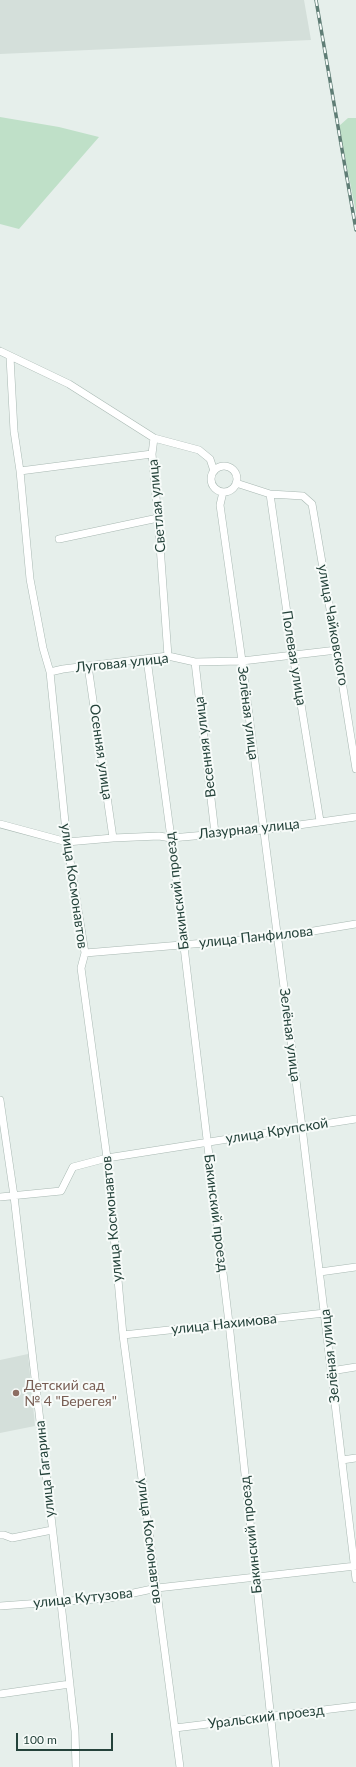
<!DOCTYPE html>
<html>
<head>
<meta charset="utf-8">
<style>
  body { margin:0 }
  #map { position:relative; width:356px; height:1767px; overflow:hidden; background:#e6efeb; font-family:Lato,sans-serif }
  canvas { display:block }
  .scale { position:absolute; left:16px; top:1733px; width:97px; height:18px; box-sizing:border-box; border:2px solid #24423a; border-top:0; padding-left:5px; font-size:12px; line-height:14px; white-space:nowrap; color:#24423a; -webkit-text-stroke:3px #f7fbf9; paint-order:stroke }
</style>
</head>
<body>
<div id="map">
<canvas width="356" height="1767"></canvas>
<div class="scale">100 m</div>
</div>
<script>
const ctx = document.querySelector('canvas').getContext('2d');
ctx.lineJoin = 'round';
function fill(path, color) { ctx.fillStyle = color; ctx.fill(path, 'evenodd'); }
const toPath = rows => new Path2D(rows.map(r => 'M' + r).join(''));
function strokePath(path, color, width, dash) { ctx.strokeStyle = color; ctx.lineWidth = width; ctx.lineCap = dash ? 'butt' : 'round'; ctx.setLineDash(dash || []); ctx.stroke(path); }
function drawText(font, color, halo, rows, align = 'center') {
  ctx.font = font + ' Lato,sans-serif'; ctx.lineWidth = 4; ctx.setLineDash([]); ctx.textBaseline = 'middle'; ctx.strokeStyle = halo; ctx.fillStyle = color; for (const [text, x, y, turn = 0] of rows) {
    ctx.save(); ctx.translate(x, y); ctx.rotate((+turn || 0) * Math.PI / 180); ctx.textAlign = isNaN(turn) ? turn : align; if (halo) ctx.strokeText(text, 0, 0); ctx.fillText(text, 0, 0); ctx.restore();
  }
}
fill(toPath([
  [0,0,304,0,311,40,0,54],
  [28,1354,35,1426,0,1433,0,1360]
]), '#d4dfda');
fill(toPath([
  [0,117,59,127,99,137,19,229,0,224],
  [348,118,356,118,356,213,339,126]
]), '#bfe0c8');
const minor = toPath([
  [0,351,69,384,154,438,152,454,158,518,168,656],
  [10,357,14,431,20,471,30,579,43,648,50,672,67,842,85,953,81,968,107,1158,123,1335,180,1767],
  [154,438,199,450,210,459,214,471],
  '211 479a13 13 0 1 1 26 0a13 13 0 1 1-26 0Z',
  [20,471,152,454],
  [236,483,270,494,303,496,312,504,337,650,356,769],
  [223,492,220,505,242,661,302,1127,356,1579],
  [270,494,293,655,320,821],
  [59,539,158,518],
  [147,659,171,838,229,1323,276,1767],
  [195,662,215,833],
  [88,666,113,838],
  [50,672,63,669,168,656,195,662,242,661,337,650],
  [0,824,67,842,113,838,159,836,171,838,263,830,356,817],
  [85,953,277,937,356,924],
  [0,1100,14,1196,61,1603,75,1731,76,1767],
  [0,1197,61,1191,73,1167,107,1158,356,1119],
  [320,1272,356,1267],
  [123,1335,325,1313],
  [331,1371,356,1367],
  [342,1460,356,1458],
  [0,1535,4,1535,12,1538,52,1530],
  [0,1606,110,1598,157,1588,356,1566],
  [0,1694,70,1684],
  [175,1728,356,1706]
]);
strokePath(minor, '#a8b8b2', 8);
strokePath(minor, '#fff', 7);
const rail = toPath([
  [316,0,356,230]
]);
strokePath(rail, '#5f7d75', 3.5);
strokePath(rail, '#f7fbf9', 2, [6]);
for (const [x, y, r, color] of [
  [16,1393,4,"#8d6e63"]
]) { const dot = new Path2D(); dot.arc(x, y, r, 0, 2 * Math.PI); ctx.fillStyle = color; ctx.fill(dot); strokePath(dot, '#f7fbf9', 1.5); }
drawText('14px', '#24423a', '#f7fbf9', [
  ["Светлая улица",157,506,-95],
  ["улица Чайковского",333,625,80],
  ["Полевая улица",294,658,81],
  ["Луговая улица",122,663,-6],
  ["Зелёная улица",248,713,83],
  ["Весенняя улица",205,747,-97],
  ["Осенняя улица",101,752,82],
  ["Лазурная улица",249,829,-6],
  ["улица Космонавтов",74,886,82],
  ["Бакинский проезд",177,891,-97],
  ["улица Панфилова",256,937,-6],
  ["Зелёная улица",290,1035,83],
  ["улица Крупской",277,1131,-9],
  ["Бакинский проезд",216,1213,83],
  ["улица Космонавтов",112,1219,-95],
  ["улица Нахимова",224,1324,-6],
  ["Зелёная улица",330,1356,-96],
  ["улица Гагарина",45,1469,-96],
  ["Бакинский проезд",251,1535,-96],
  ["улица Космонавтов",150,1541,83],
  ["улица Кутузова",83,1598,-6],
  ["Уральский проезд",266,1717,-7]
]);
drawText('14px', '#785e54', '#f7fbf9', [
  ["Детский сад",24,1385],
  ["№ 4 \"Берегея\"",24,1401]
], 'left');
</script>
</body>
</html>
